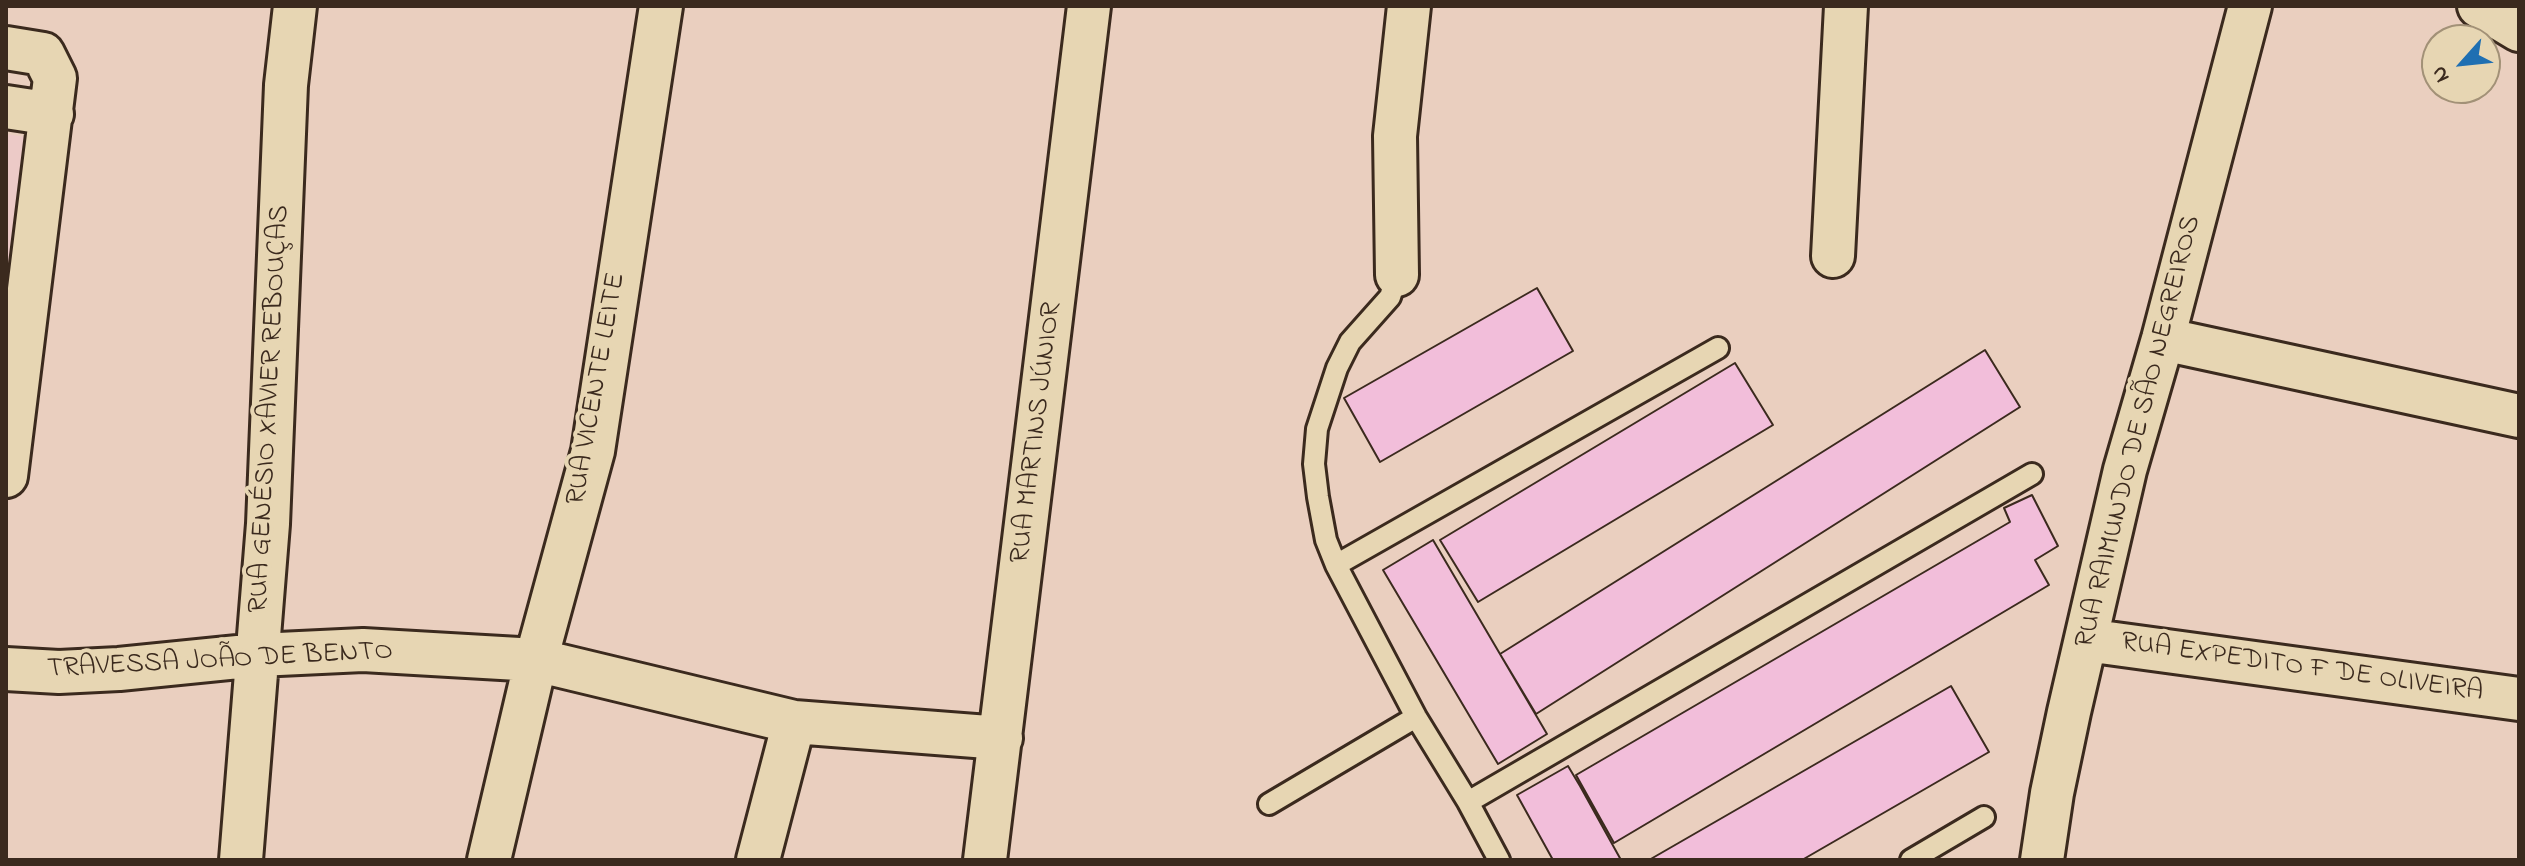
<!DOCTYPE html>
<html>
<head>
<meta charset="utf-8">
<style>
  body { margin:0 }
  #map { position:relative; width:2525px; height:866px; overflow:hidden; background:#eacfbf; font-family:"Indie Flower",sans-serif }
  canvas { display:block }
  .frame { position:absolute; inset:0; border:8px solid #3b2a1e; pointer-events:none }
  .north { position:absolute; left:2421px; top:24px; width:80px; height:80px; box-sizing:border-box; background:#e7d6b3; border:2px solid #a29177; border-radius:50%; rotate:243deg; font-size:22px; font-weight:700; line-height:32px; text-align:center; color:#3b2a1e }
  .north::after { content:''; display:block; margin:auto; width:28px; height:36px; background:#1f6fb2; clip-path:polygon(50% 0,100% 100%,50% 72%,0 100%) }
</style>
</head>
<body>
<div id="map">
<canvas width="2525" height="866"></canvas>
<div class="frame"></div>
<div class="north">N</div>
</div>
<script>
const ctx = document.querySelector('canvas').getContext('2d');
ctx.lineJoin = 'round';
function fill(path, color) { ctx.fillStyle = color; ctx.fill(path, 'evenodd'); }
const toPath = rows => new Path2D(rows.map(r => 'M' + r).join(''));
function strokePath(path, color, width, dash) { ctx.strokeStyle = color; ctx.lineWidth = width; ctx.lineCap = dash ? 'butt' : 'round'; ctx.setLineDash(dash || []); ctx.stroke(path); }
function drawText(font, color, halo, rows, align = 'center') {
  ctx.font = font + ' "Indie Flower",sans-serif'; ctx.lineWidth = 8; ctx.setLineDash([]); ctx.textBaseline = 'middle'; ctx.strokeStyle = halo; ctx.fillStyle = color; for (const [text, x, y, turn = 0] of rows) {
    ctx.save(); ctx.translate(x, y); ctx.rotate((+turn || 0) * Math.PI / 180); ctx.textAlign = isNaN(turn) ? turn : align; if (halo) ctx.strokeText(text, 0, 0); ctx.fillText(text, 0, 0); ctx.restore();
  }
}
fill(toPath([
  [6,134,46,140,6,415]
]), '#eccac7');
const building = toPath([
  [1537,288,1573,351,1380,462,1344,398,1537,288],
  [1985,350,2020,407,1536,714,1500,654,1985,350],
  [1735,363,1773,425,1478,602,1440,540,1735,363],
  [2032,495,2058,546,2035,560,2049,585,1614,843,1576,775,2010,522,2004,508,2032,495],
  [1433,540,1547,734,1498,764,1383,570,1433,540],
  [1951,686,1989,752,1802,860,1649,860,1951,686],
  [1568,766,1580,786,1621,860,1553,860,1517,795,1568,766]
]);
fill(building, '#f2beda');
strokePath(building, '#3b2a1e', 2);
const service = toPath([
  [1397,275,1390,297,1350,342,1337,368,1317,429,1314,464,1318,497,1326,540,1336,565,1416,717,1468,802,1499,860],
  [1336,565,1718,348],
  [1468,802,2032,474],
  [1269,804,1416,717],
  [1911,860,1984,817]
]);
const minor = toPath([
  [2479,6,2519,30],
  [6,48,43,54,55,78,6,476],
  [6,107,52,114],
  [1833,256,1846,6],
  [1397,275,1395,136,1409,6],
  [2163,339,2519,416],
  [2086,640,2519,699],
  [6,669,59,672,119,669,258,655,363,650,536,660,794,722,1001,738],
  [241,860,268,524,286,85,295,6],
  [489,860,536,660,593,451,661,6],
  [758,860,794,722],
  [985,860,1089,6],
  [2042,860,2052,793,2069,712,2125,470,2163,339,2250,6]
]);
strokePath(service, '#3b2a1e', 26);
strokePath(minor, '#3b2a1e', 48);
strokePath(service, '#e7d6b3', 20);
strokePath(minor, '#e7d6b3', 42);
drawText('28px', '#3b2a1e', '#e7d6b3', [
  ["RUA VICENTE LEITE",598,389,-80],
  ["RUA GENÉSIO XAVIER REBOUÇAS",271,409,-87],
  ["RUA RAIMUNDO DE SÃO NEGREIROS",2140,432,-76],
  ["RUA MARTINS JÚNIOR",1038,433,-83],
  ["TRAVESSA JOÃO DE BENTO",220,662,-3],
  ["RUA EXPEDITO F DE OLIVEIRA",2302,669,8]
]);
</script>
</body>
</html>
